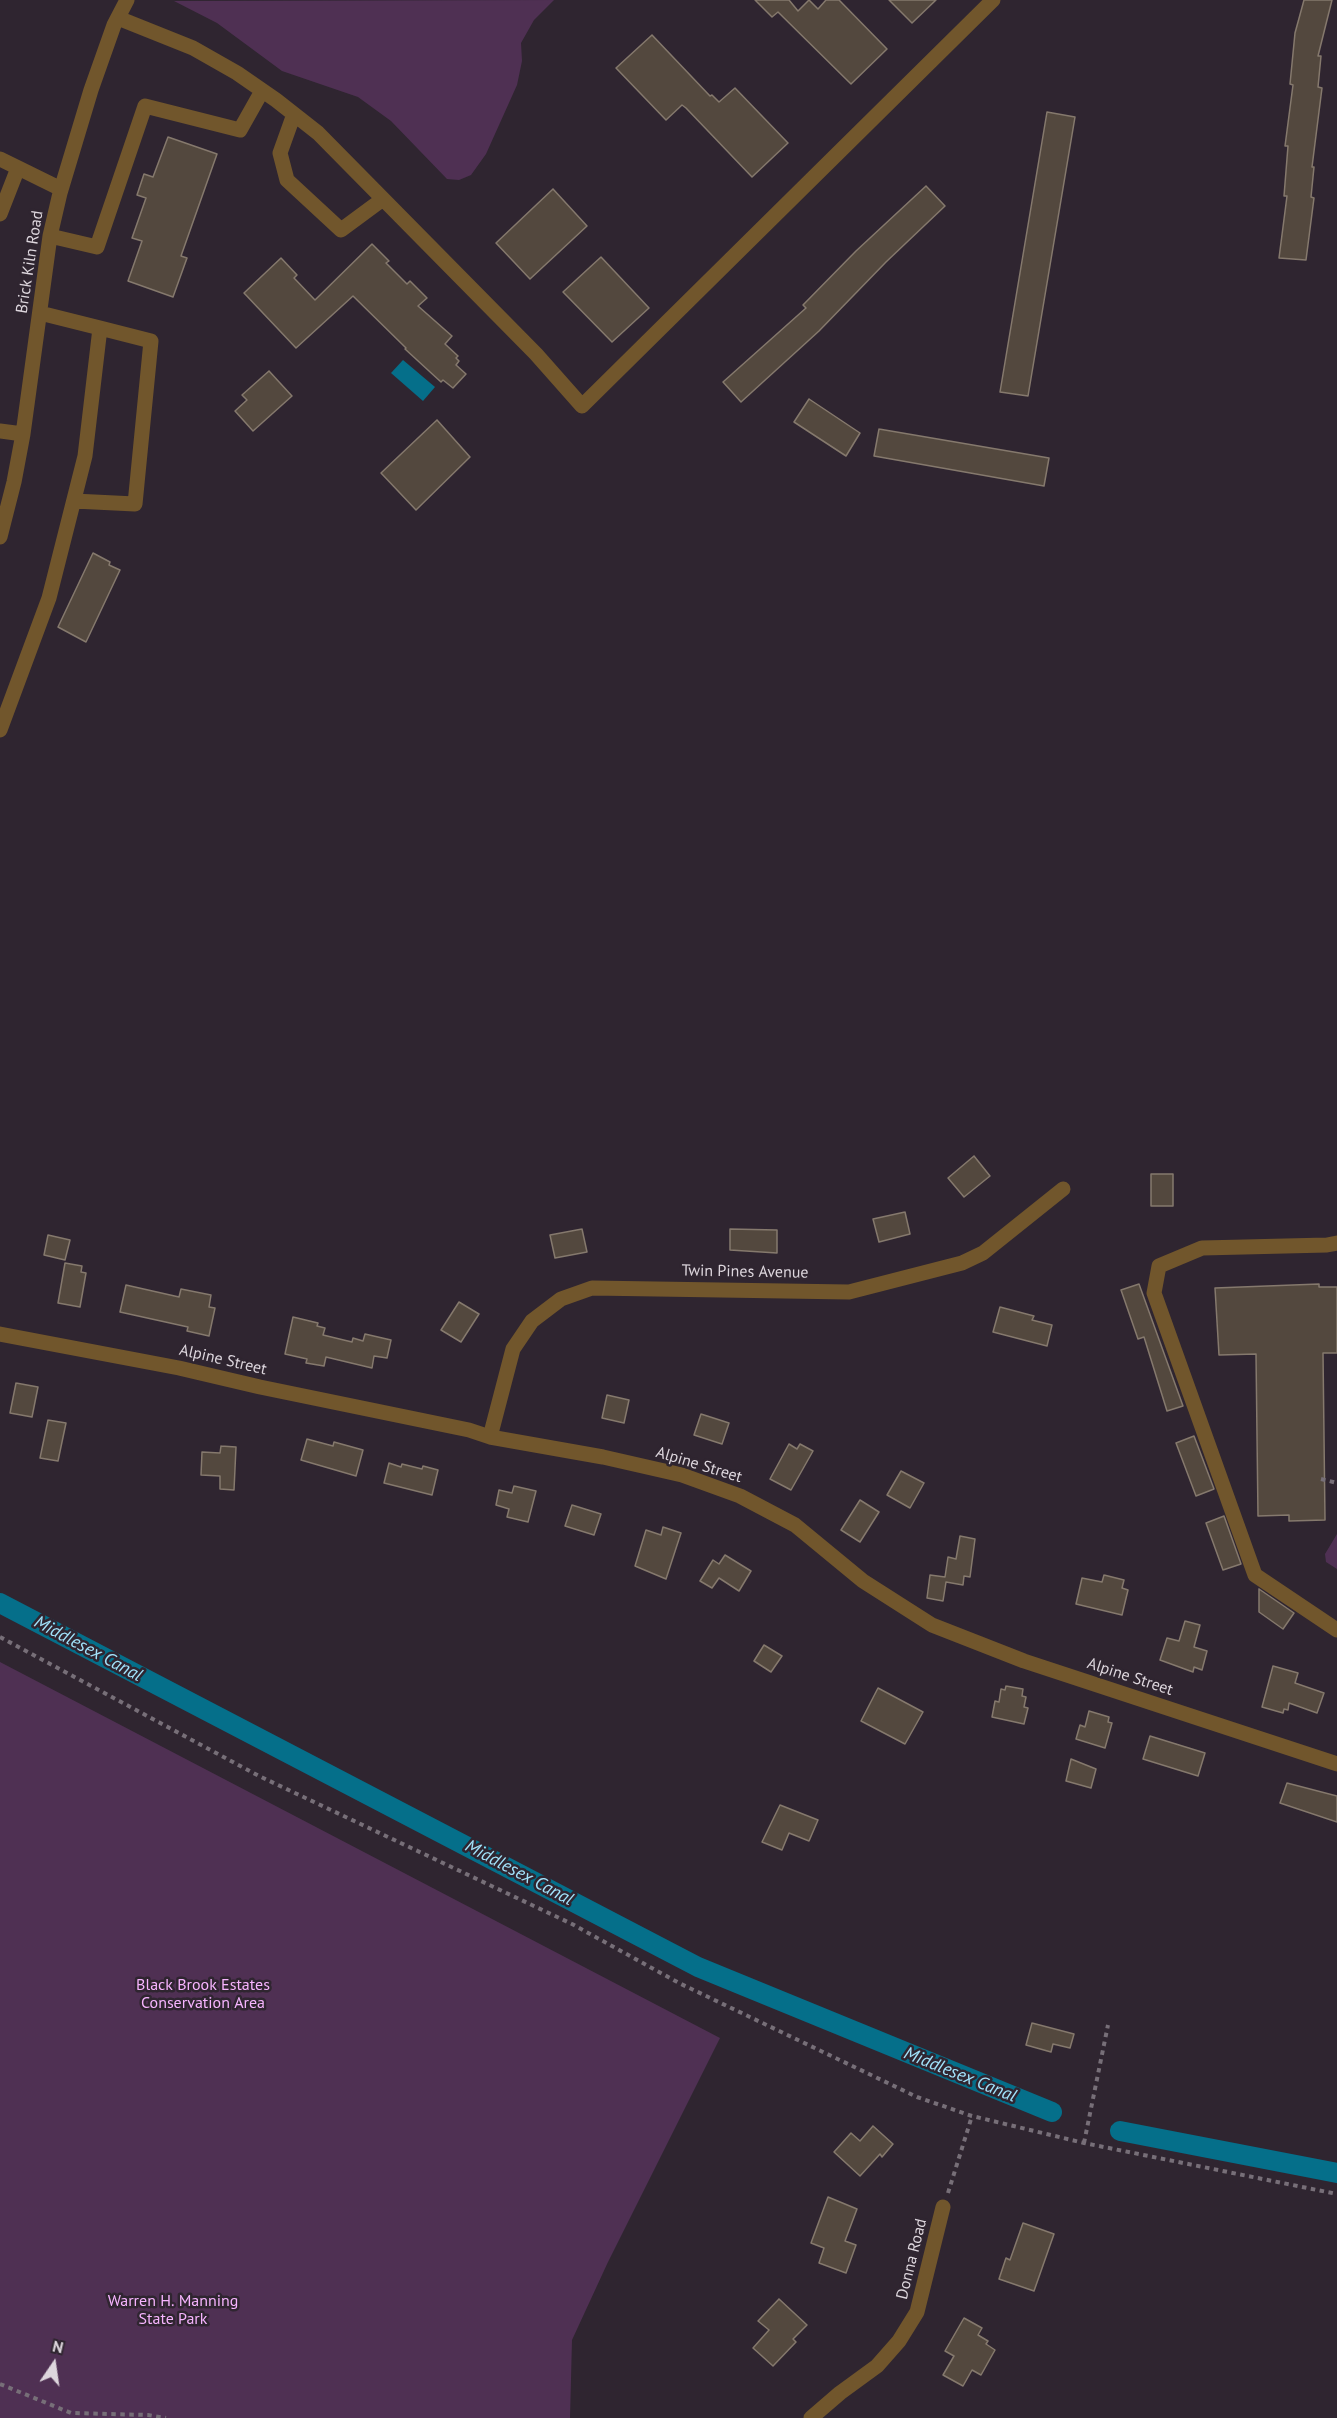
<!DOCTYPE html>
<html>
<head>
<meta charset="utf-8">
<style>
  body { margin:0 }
  #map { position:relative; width:1337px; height:2418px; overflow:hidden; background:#2f2530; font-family:"PT Sans",sans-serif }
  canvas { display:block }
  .north { position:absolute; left:24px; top:2334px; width:60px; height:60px; -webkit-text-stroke:4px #2f2530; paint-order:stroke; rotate:13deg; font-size:16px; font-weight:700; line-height:24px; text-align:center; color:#ddd6dd }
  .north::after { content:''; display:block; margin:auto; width:21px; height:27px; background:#ddd6dd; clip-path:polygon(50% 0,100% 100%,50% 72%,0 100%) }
</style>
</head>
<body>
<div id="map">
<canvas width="1337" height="2418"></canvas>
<div class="north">N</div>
</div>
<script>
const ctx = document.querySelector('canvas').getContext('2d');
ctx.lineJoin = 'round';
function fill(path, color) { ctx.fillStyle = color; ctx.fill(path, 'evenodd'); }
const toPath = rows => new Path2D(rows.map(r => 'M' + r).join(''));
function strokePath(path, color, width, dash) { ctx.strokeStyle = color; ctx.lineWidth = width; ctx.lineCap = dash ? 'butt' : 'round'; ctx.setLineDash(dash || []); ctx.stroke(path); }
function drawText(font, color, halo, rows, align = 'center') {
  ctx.font = font + ' "PT Sans",sans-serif'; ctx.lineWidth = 5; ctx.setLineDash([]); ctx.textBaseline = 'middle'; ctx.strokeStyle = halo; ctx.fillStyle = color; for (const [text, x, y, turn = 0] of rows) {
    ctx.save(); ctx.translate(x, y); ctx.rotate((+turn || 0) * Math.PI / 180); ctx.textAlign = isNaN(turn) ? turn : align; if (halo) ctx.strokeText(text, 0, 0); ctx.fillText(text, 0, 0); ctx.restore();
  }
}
fill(toPath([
  [554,0,534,20,521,43,522,61,517,85,486,154,471,175,459,180,447,179,391,121,358,97,282,71,217,23,174,1],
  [1337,1534,1337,1569,1326,1562,1325,1554],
  [0,1662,720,2038,608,2262,572,2340,570,2418,0,2418]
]), '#4f3053');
fill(toPath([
  [403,360,435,387,423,401,391,373]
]), '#056f8a');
strokePath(toPath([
  [0,1603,698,1967,1052,2112],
  [1120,2131,1337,2173]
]), '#056f8a', 20);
const building = toPath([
  [755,0,789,0,798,11,809,0,818,9,826,0,839,0,887,49,851,84,778,12,772,17,755,0],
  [889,0,936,0,912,23,889,0],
  [1304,0,1332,0,1318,56,1321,56,1318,87,1322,88,1312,167,1314,167,1311,197,1314,198,1306,260,1279,258,1287,196,1284,196,1288,146,1285,146,1293,85,1290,84,1295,33,1304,0],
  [652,35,710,96,712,95,719,102,735,88,788,143,752,177,686,108,682,105,666,120,616,68,652,35],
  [1047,112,1075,117,1028,396,1000,392,1047,112],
  [168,137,217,154,181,256,187,258,173,297,128,281,142,241,132,238,146,198,137,195,144,174,153,177,168,137],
  [926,186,945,206,886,262,819,331,741,402,723,382,806,308,803,305,856,251,926,186],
  [553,189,587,226,530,279,496,243,553,189],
  [372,244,389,261,386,263,407,284,410,281,427,298,418,306,452,336,445,344,458,356,456,358,459,361,456,365,466,374,453,388,443,380,441,382,405,349,406,348,353,296,296,348,244,293,281,258,297,275,294,278,315,300,372,244],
  [601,257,649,308,612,342,563,292,601,257],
  [269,371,292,396,253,431,235,411,247,400,242,395,269,371],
  [809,399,860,433,846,456,794,422,809,399],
  [437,420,470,457,416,510,381,473,437,420],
  [879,429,1049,458,1044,486,874,456,879,429],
  [93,553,110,562,109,565,120,570,86,642,58,627,93,553],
  [974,1156,990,1176,964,1197,948,1178,974,1156],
  [1151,1174,1173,1174,1173,1206,1151,1206,1151,1174],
  [905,1212,910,1234,879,1242,873,1219,905,1212],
  [582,1229,587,1252,555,1258,550,1235,582,1229],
  [730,1229,777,1230,777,1253,730,1250,730,1229],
  [48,1235,70,1240,65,1260,44,1255,48,1235],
  [65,1263,82,1266,81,1272,86,1273,80,1307,58,1303,65,1263],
  [1139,1284,1183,1406,1167,1411,1144,1337,1138,1339,1121,1290,1139,1284],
  [1319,1284,1319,1287,1337,1287,1337,1353,1323,1353,1325,1520,1289,1521,1289,1515,1258,1516,1256,1354,1219,1355,1215,1288,1319,1284],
  [126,1285,179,1297,181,1289,211,1295,209,1307,215,1308,209,1336,187,1331,188,1327,120,1312,126,1285],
  [459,1302,479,1314,461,1342,441,1330,459,1302],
  [1000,1307,1034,1316,1032,1320,1052,1325,1047,1346,993,1332,1000,1307],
  [293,1317,318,1323,317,1326,325,1328,323,1335,352,1342,353,1338,363,1341,365,1334,391,1340,387,1358,374,1356,372,1368,326,1357,324,1366,306,1363,307,1359,285,1354,293,1317],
  [16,1383,38,1387,32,1417,10,1413,16,1383],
  [607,1395,629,1400,624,1423,602,1418,607,1395],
  [701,1414,729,1423,722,1444,694,1435,701,1414],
  [48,1420,66,1423,58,1461,40,1458,48,1420],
  [1194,1436,1214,1489,1196,1496,1176,1443,1194,1436],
  [307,1439,333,1446,334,1442,363,1450,356,1476,301,1460,307,1439],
  [789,1444,797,1449,800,1444,813,1451,791,1490,770,1479,789,1444],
  [221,1446,236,1447,234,1490,220,1489,220,1476,201,1475,202,1452,220,1453,221,1446],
  [389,1463,401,1467,402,1464,422,1469,423,1466,438,1470,432,1495,384,1483,389,1463],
  [901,1471,924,1483,910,1508,887,1495,901,1471],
  [514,1486,536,1491,528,1522,507,1517,509,1509,496,1505,499,1490,512,1493,514,1486],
  [860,1500,879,1512,860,1542,841,1530,860,1500],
  [572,1505,601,1514,594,1535,565,1526,572,1505],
  [1224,1516,1241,1564,1223,1570,1206,1523,1224,1516],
  [663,1527,681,1533,666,1579,635,1566,646,1530,661,1535,663,1527],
  [960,1536,975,1539,970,1577,964,1576,963,1585,946,1582,943,1601,927,1598,930,1575,945,1577,948,1557,956,1559,960,1536],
  [725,1555,751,1571,739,1591,719,1578,712,1588,700,1581,713,1560,719,1564,725,1555],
  [1104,1575,1124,1580,1122,1588,1128,1590,1122,1615,1076,1604,1082,1578,1102,1582,1104,1575],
  [1259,1589,1294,1613,1283,1629,1259,1612,1259,1589],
  [1185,1621,1200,1625,1194,1647,1207,1651,1202,1670,1194,1667,1193,1672,1160,1660,1167,1638,1179,1641,1185,1621],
  [764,1645,782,1656,771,1672,754,1661,764,1645],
  [1273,1666,1298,1673,1295,1683,1324,1693,1317,1713,1289,1703,1288,1710,1284,1709,1283,1713,1262,1707,1273,1666],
  [1006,1686,1023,1689,1022,1696,1026,1697,1024,1707,1028,1708,1024,1724,992,1717,995,1701,999,1702,1001,1689,1005,1690,1006,1686],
  [878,1688,923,1712,905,1744,861,1721,878,1688],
  [1089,1711,1109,1717,1108,1722,1112,1723,1105,1748,1076,1739,1080,1725,1085,1727,1089,1711],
  [1150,1736,1205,1753,1198,1776,1143,1759,1150,1736],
  [1071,1759,1096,1769,1091,1788,1066,1781,1071,1759],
  [1287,1783,1337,1796,1337,1822,1280,1803,1287,1783],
  [780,1805,818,1820,809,1841,789,1833,782,1850,762,1842,780,1805],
  [1032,2023,1074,2034,1070,2048,1053,2044,1051,2052,1026,2045,1032,2023],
  [873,2126,893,2144,882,2157,880,2154,860,2176,834,2152,851,2133,860,2141,873,2126],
  [828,2197,857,2209,845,2241,856,2245,846,2273,819,2263,824,2248,811,2243,828,2197],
  [1023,2223,1054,2234,1034,2291,999,2279,1006,2258,1010,2260,1023,2223],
  [779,2299,807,2325,793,2339,796,2342,773,2366,753,2348,769,2330,758,2321,779,2299],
  [964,2318,982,2328,978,2335,988,2341,986,2344,995,2350,981,2375,972,2370,963,2386,943,2375,954,2356,945,2351,964,2318]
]);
fill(building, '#53483e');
strokePath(building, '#85796d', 1.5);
strokePath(toPath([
  [1321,1479,1337,1483],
  [0,1637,259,1776,572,1924,679,1983,917,2097,972,2116,1084,2143,1337,2194],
  [1084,2143,1108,2025],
  [948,2193,972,2116],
  [0,2384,71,2413,148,2415,166,2418]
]), '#776f78', 4, [4.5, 4.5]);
strokePath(toPath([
  [118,18,193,48,237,73,276,100,318,133,536,354,582,406,993,0],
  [294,114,280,153,287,180,341,230,383,199],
  [0,159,61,189],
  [0,214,18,168],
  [50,236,97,247,145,106,240,130,262,91],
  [0,431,23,434],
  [74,501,135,504,151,341,100,328],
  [0,537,14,482,23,434,50,236,60,193,91,90,114,25,127,0],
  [0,730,49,598,85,456,100,328,40,313],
  [1337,1243,1327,1245,1202,1248,1159,1266,1154,1293,1255,1575,1337,1630],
  [0,1334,179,1368,260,1387,469,1430,490,1437,603,1457,682,1475,740,1496,795,1525,863,1581,932,1625,1024,1661,1337,1764],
  [490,1437,513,1349,532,1321,561,1299,592,1288,849,1292,962,1263,983,1253,1063,1189],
  [811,2418,840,2393,877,2366,899,2341,917,2312,943,2207]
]), '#71562c', 15);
drawText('16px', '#ddd6dd', '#2f2530', [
  ["Brick Kiln Road",30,262,-81],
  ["Twin Pines Avenue",745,1272,1],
  ["Alpine Street",223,1360,13],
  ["Alpine Street",699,1465,17],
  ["Alpine Street",1130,1677,18],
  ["Donna Road",912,2259,-76]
]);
drawText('16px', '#f6b4fe', '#2f2530', [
  ["Black Brook Estates",203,1985],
  ["Conservation Area",203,2003],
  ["Warren H. Manning",173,2301],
  ["State Park",173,2319]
]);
drawText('italic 18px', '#a2e3fb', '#2f2530', [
  ["Middlesex Canal",88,1649,28],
  ["Middlesex Canal",519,1873,28],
  ["Middlesex Canal",960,2075,22]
]);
</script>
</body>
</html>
